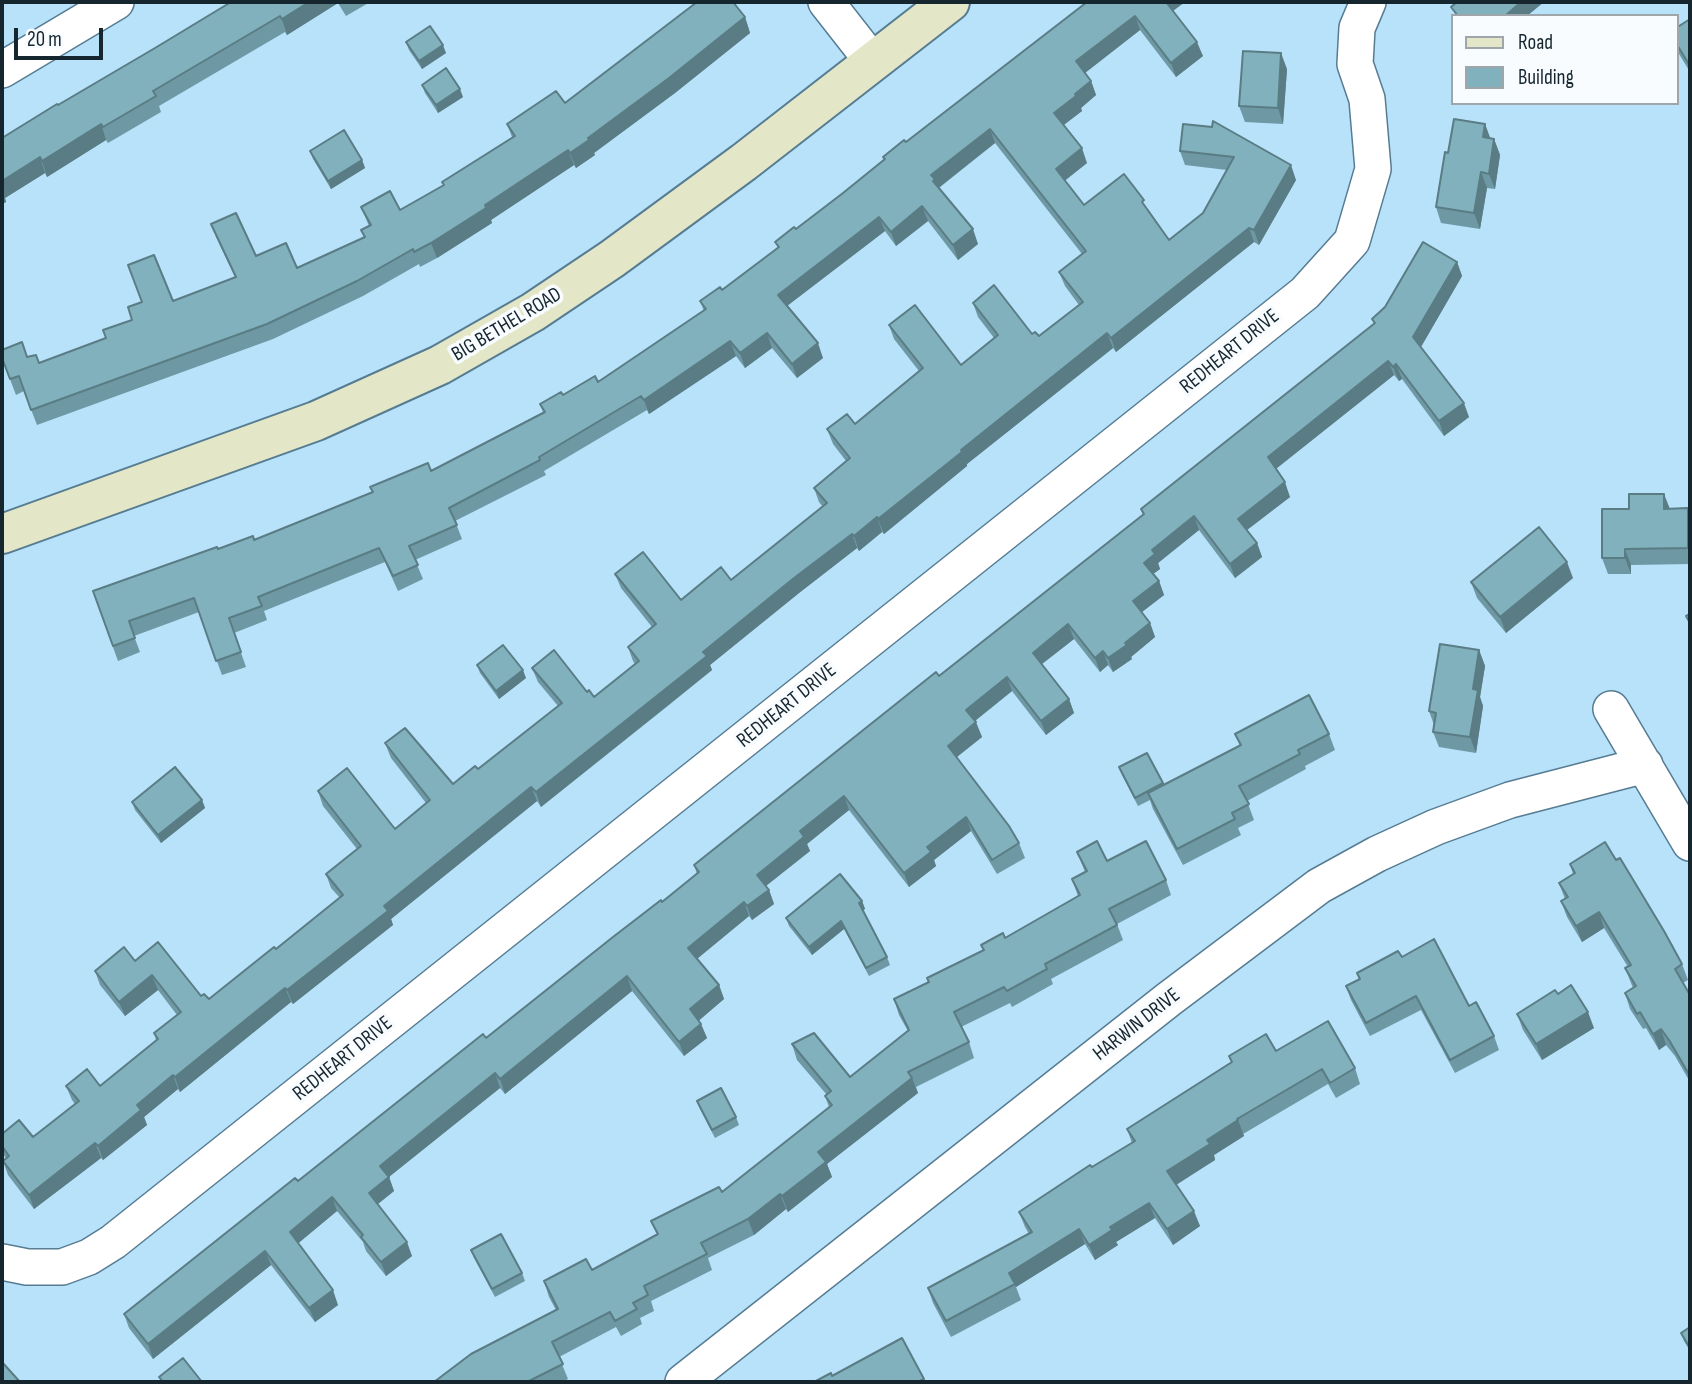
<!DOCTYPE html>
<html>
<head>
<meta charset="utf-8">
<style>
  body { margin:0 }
  #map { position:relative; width:1692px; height:1384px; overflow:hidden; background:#b8e1fa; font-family:"Sofia Sans Condensed",sans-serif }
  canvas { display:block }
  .frame { position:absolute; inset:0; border:4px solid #16262f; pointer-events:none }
  .legend { position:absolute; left:1451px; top:14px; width:228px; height:91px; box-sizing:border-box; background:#f8fcff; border:2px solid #9ea6ac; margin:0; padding:9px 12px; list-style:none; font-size:21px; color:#16262f }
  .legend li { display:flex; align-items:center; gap:14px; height:35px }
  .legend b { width:35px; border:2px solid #9ea6ac }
  .scale { position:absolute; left:14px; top:28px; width:89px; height:32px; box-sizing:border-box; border:4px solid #16262f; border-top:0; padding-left:9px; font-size:21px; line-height:24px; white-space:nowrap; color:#16262f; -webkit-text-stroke:5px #f8fcff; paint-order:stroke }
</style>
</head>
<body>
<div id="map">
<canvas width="1692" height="1384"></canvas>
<div class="frame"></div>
<ul class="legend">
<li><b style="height:9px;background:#e4e7c7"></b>Road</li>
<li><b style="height:19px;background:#80b1bd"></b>Building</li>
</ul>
<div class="scale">20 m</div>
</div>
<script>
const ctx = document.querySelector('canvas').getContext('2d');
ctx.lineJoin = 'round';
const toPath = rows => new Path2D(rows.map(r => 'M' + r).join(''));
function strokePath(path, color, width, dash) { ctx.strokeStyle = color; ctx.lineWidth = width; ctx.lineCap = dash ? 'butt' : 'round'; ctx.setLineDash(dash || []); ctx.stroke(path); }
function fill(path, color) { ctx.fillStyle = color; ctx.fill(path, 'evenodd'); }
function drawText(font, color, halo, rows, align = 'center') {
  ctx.font = font + ' "Sofia Sans Condensed",sans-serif'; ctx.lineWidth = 7; ctx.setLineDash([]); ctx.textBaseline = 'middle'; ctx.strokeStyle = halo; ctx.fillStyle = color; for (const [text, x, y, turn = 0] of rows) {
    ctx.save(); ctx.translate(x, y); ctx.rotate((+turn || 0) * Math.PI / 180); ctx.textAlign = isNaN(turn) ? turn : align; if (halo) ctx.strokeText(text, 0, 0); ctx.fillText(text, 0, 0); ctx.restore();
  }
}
const street = toPath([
  [826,2,873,62],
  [2,70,116,2],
  [1611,709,1690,843],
  [2,1262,27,1267,62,1267,89,1257,113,1242,1305,293,1352,241,1373,169,1367,99,1355,64,1357,28,1368,2],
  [683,1382,1169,999,1319,886,1377,854,1436,827,1510,800,1645,765]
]);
const secondary = toPath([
  [2,534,316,421,440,365,533,312,612,259,744,162,950,2]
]);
strokePath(street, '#567c92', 38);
strokePath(secondary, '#567c92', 42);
strokePath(street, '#fff', 35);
strokePath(secondary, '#e4e7c7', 38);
fill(toPath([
  [230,2,370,2,346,16,338,3,287,35,285,32,159,106,161,112,108,143,106,140,47,177,45,173,5,198,6,202,2,204,2,138,58,105,231,3],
  [1087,2,1173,11,1203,56,1176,77,1140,30,1085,73,1091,81,1096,95,1081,108,1082,111,1063,125,1087,163,1065,180,1084,205,1148,209,1169,240,1203,213,1227,170,1185,165,1180,151,1183,124,1296,180,1259,245,1254,242,1116,352,1113,348,967,464,967,466,884,534,882,532,859,551,857,548,799,593,710,665,712,670,669,705,541,807,537,801,391,919,393,925,293,1004,291,1002,180,1092,178,1089,144,1117,147,1125,103,1160,101,1158,34,1209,8,1175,3,1161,6,1158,2,1153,2,1134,33,1137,75,1104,72,1100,66,1086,100,1086,156,1040,154,1033,177,1015,158,990,125,1016,100,985,95,971,135,961,201,996,209,999,276,949,340,898,331,888,326,874,357,849,323,806,318,791,395,829,426,803,391,758,385,743,453,784,478,769,558,706,538,682,532,668,587,692,594,697,635,664,633,661,628,647,652,627,621,588,615,574,681,600,731,580,823,507,819,502,814,488,846,461,833,444,827,429,855,424,919,371,894,339,889,325,961,365,994,338,978,317,973,303,1032,334,1039,336,1079,305,1065,286,1059,272,1082,254,995,143,939,188,978,244,958,260,928,221,896,246,885,231,787,306,823,358,797,378,772,348,745,368,736,356,649,414,647,410,544,471,546,475,455,521,462,539,415,560,423,579,398,591,385,562,264,611,267,620,234,633,246,667,222,675,199,612,134,636,140,652,118,661,93,591,218,549,254,540,431,471,543,412,540,404,598,382,704,311,700,301,722,290,778,248,775,242,796,229,843,193,884,160,883,157,906,142],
  [745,17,750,33,675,93,594,153,595,155,576,168,574,165,491,220,492,223,437,258,420,267,419,264,363,296,273,339,37,425,24,391,16,395,2,358,27,357,39,363,106,338,132,320,173,301,235,277,217,239,211,224,256,256,297,268,364,237,361,230,369,226,361,207,400,210,444,186,442,182,512,137,507,124,565,103],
  [1690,19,1690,72,1676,49,1676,28],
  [406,42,446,53,422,69,409,50],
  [1287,69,1283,124,1245,122,1239,106],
  [422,85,463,97,438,113,425,93],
  [1485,124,1490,139,1494,139,1500,155,1495,189,1487,188,1480,229,1441,223,1436,207,1448,153],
  [310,151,362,160,365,168,331,189,313,159],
  [1457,262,1462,276,1421,347,1469,417,1444,436,1402,379,1399,381,1394,375,1276,469,1290,497,1247,530,1257,543,1262,557,1235,578,1199,530,1158,563,1160,569,1153,574,1159,581,1164,595,1142,612,1150,623,1155,637,1131,657,1132,659,1113,672,1108,665,1100,672,1074,639,1042,664,1069,699,1074,713,1046,735,1012,691,975,721,982,737,957,757,1019,843,1025,858,997,874,971,831,934,860,936,866,909,887,849,810,807,844,810,851,766,886,769,890,774,904,752,920,749,916,697,959,719,985,724,999,699,1020,707,1038,684,1056,632,991,505,1094,500,1088,389,1177,394,1191,378,1204,412,1256,386,1276,366,1251,363,1242,337,1211,298,1243,338,1305,315,1322,271,1265,153,1359,129,1328,124,1314,486,1038,662,902,697,874,694,865,939,676,1143,515,1141,509,1374,324,1372,319],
  [1669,508,1688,508,1690,514,1690,564,1631,565,1631,574,1608,574,1602,558],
  [1573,578,1506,633,1477,598,1471,582],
  [1479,650,1485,666,1480,697,1483,706,1476,753,1439,747,1433,732,1434,725,1429,711],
  [477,665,526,678,499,699,480,673],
  [1235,734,1329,734,1335,750,1305,766,1306,769,1247,801,1254,820,1238,828,1241,835,1183,865,1153,809,1150,800,1138,806,1122,775,1119,767,1147,753,1163,785,1240,746],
  [202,800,205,808,161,843,135,810,132,802],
  [1077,852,1166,880,1171,895,1117,924,1123,940,1051,979,1053,984,1012,1007,1010,1003,961,1027,969,1042,974,1058,916,1087,918,1093,827,1164,832,1177,788,1212,786,1209,754,1235,708,1258,712,1270,651,1301,654,1311,640,1318,642,1324,621,1336,616,1327,559,1357,568,1379,562,1382,434,1382,556,1310,549,1297,544,1281,592,1270,657,1235,651,1221,722,1192,829,1107,825,1096,827,1095,797,1060,792,1044,850,1077,908,1031,899,1015,894,999,928,982,927,978,983,950,981,945,1005,938,1078,896,1072,879,1085,872],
  [1570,864,1682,964,1688,980,1683,983,1690,995,1690,1082,1675,1056,1666,1045,1659,1050,1646,1028,1643,1029,1630,1009,1625,993,1633,988,1625,968,1628,967,1604,928,1582,942,1567,917,1561,901,1565,899,1559,883,1573,874],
  [862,901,865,909,863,910,887,957,890,965,869,976,844,929,812,955,789,926,786,918],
  [1402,957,1469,1006,1494,1036,1499,1050,1455,1073,1421,1010,1370,1036,1351,1000,1346,986,1359,979,1357,973],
  [1558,994,1594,1028,1542,1060,1523,1030,1517,1014],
  [1276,1051,1355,1068,1360,1084,1336,1098,1328,1084,1243,1134,1244,1136,1214,1155,1215,1160,1176,1184,1200,1226,1173,1245,1155,1218,1116,1242,1118,1245,1095,1260,1085,1244,1016,1287,1021,1300,951,1337,933,1303,928,1288,1029,1234,1025,1227,1019,1212,1132,1143,1127,1129,1231,1062,1229,1056],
  [697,1101,736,1117,739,1125,715,1138,700,1109],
  [471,1250,522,1273,525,1281,495,1297,474,1258],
  [1690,1327,1690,1351,1684,1341,1681,1333]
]), '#6e98a3');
fill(toPath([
  [309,2,338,2,338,3,287,35,282,19],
  [1165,2,1185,2,1169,14],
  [1521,2,1544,2,1527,16,1505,16],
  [1135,16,1140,30,1081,76,1076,61],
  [745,17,750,33,675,93,594,153,595,155,576,168,570,153,588,138],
  [1197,42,1203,56,1176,77,1171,63],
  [443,45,446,53,422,69,419,61],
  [1281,53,1287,69,1283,124,1278,108],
  [1091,81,1096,95,1081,108,1082,111,1060,128,1054,113,1075,94],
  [460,89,463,97,438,113,436,105],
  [101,124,106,140,47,177,42,161],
  [1485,124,1491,140,1483,137],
  [990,129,995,143,938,188,938,195,931,175],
  [1494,139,1500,155,1495,189,1489,174],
  [1082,148,1087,163,1062,183,1056,169],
  [568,150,574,165,491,220,492,223,437,258,431,243,485,205],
  [40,157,45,173,5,198,6,202,2,204,2,181],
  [362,160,365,168,331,189,328,181],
  [1291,165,1296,180,1259,245,1254,230],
  [1481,172,1487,188,1480,229,1474,213],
  [922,206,928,221,896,246,891,232],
  [879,217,885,231,783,309,778,295],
  [1249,228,1254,242,1116,352,1111,338],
  [973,229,978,244,958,260,953,245],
  [1457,262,1462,276,1418,352,1413,337],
  [767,333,772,348,745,368,740,353],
  [1107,333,1113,348,967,464,967,466,884,534,878,519,961,450],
  [730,341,736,356,649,414,644,400],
  [818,343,823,358,797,378,792,364],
  [1388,361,1394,375,1273,471,1268,457],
  [1396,364,1402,379,1399,381,1393,367],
  [1464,403,1469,417,1444,436,1439,421],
  [1285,482,1290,497,1243,533,1238,519],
  [1664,494,1670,509,1664,509],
  [1688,508,1690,514,1690,553,1688,548],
  [1194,516,1199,530,1158,563,1160,569,1149,577,1144,563,1152,550],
  [877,517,882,532,859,551,854,536],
  [852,534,857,548,799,593,710,665,712,670,541,807,536,792,703,652,794,578],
  [1257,543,1262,557,1235,578,1230,564],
  [1625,549,1631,565,1631,574,1625,558],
  [1567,562,1573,578,1506,633,1500,617],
  [1159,581,1164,595,1138,615,1133,601],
  [1150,623,1155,637,1131,657,1132,659,1113,672,1108,658],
  [1068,624,1074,639,1038,667,1033,653],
  [1479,650,1485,666,1480,697,1483,706,1476,753,1470,737,1473,689],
  [1103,651,1108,665,1100,672,1095,658],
  [523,670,526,678,499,699,496,691],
  [1007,677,1012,691,971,724,966,710],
  [1069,699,1074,713,1046,735,1041,721],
  [976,722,982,737,953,760,948,746],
  [531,787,537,801,391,919,393,925,293,1004,287,990,384,906],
  [844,796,849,810,807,844,810,851,762,889,757,875,800,831],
  [202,800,205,808,161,843,158,835],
  [966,817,971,831,934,860,936,866,909,887,904,873,927,847],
  [769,890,774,904,752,920,747,906],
  [862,901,865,909,862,911,859,903],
  [744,902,749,916,693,962,688,948],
  [1599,912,1604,928,1582,942,1576,926],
  [841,921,844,929,812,955,809,947],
  [152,975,158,990,125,1016,119,1002],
  [627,976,632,991,505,1094,500,1079],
  [719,985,724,999,695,1024,690,1009],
  [285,988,291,1002,180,1092,175,1077],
  [1588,1012,1594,1028,1542,1060,1536,1044],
  [701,1024,707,1038,684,1056,679,1042],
  [1661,1029,1666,1045,1659,1050,1653,1034],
  [495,1073,500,1088,385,1180,380,1166],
  [173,1075,178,1089,144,1117,147,1125,103,1160,98,1146,137,1105],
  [912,1078,918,1093,827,1164,832,1177,788,1212,782,1196,818,1152],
  [1238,1120,1244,1136,1214,1155,1215,1160,1173,1187,1167,1171,1207,1140],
  [95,1143,101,1158,34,1209,29,1195],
  [389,1177,394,1191,374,1207,369,1193],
  [780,1194,786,1209,754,1235,748,1219],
  [332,1197,337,1211,295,1246,290,1232],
  [1149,1203,1155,1218,1116,1242,1118,1245,1095,1260,1089,1245,1110,1227],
  [1194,1211,1200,1226,1173,1245,1167,1229],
  [1079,1229,1085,1244,1016,1287,1009,1273],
  [407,1242,412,1256,386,1276,381,1262],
  [265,1251,271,1265,153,1359,148,1344],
  [333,1290,338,1305,315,1322,309,1308]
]), '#5a7c84');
const building = toPath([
  [231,2,309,2,282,19,280,16,153,91,156,96,103,127,101,124,42,161,40,157,2,181,2,138,57,104,58,105,155,48,231,2],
  [697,2,733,2,745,17,669,78,588,138,589,140,570,153,568,150,485,205,486,208,431,243,414,252,413,249,357,281,267,324,31,410,19,376,10,379,2,358,2,350,22,342,27,357,36,355,39,363,106,338,103,330,132,320,128,307,142,302,128,265,154,255,173,301,236,277,211,224,236,213,256,256,286,243,297,268,365,237,361,230,371,225,361,207,390,191,400,210,444,185,442,182,515,136,507,124,556,91,565,103,697,2],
  [1087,2,1166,2,1197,42,1171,63,1135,16,1076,61,1091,81,1075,94,1076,96,1054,113,1082,148,1056,169,1084,205,1124,174,1144,200,1142,202,1169,240,1203,213,1234,157,1180,151,1183,124,1212,127,1213,121,1291,165,1254,230,1249,228,1111,338,1107,333,961,450,962,452,878,519,877,517,854,536,852,534,794,578,703,652,707,656,663,691,536,792,531,787,384,906,388,911,287,990,285,988,175,1077,173,1075,137,1105,141,1110,98,1146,95,1143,29,1195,3,1161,9,1156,2,1146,2,1134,19,1120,33,1137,79,1101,66,1086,87,1069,100,1086,158,1039,154,1033,181,1012,152,975,119,1002,95,971,124,947,135,961,158,942,201,996,204,994,209,999,274,947,276,949,343,895,326,874,361,846,318,791,347,768,395,829,430,800,385,743,405,728,453,784,475,766,478,769,562,703,532,668,554,650,587,692,589,690,594,697,639,661,628,647,656,624,615,574,643,552,681,600,721,567,731,580,827,503,814,488,850,458,827,429,847,414,855,424,923,368,889,325,915,305,961,365,998,335,973,303,994,285,1032,334,1035,332,1039,336,1083,302,1059,272,1086,251,990,129,931,175,935,179,933,181,973,229,953,245,922,206,891,232,879,217,778,295,818,343,792,364,767,333,740,353,730,341,644,400,641,396,539,457,540,460,449,508,457,525,409,546,418,565,393,576,379,548,258,597,262,606,229,618,241,652,216,661,194,598,129,621,135,638,113,646,93,591,217,547,218,549,253,536,254,540,373,492,370,487,428,463,431,471,545,412,540,404,561,392,563,395,595,376,598,382,706,309,700,301,720,287,722,290,779,247,775,242,794,227,796,229,843,193,885,159,883,157,904,140,906,142,1087,2],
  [1457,2,1521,2,1505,16,1458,16,1451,7,1457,2],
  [1690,19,1690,66,1676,43,1676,28,1690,19],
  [430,26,443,45,419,61,406,42,430,26],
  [1243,51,1281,53,1278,108,1239,106,1243,51],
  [446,68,460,89,436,105,422,85,446,68],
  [1454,119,1485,124,1483,137,1494,139,1489,174,1481,172,1474,213,1436,207,1445,152,1448,153,1454,119],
  [344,130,362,160,328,181,310,151,344,130],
  [1423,242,1457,262,1413,337,1464,403,1439,421,1396,364,1393,367,1388,361,1268,457,1285,482,1238,519,1257,543,1230,564,1194,516,1152,550,1155,554,1144,563,1159,581,1133,601,1150,623,1125,643,1127,645,1108,658,1103,651,1095,658,1068,624,1033,653,1069,699,1041,721,1007,677,966,710,976,722,948,746,1009,826,1019,843,992,860,966,817,927,847,931,852,904,873,844,796,800,831,804,837,757,875,769,890,747,906,744,902,688,948,719,985,690,1009,701,1024,679,1042,627,976,500,1079,495,1073,380,1166,389,1177,369,1193,407,1242,381,1262,361,1237,363,1235,332,1197,290,1232,333,1290,309,1308,265,1251,148,1344,124,1314,295,1178,298,1181,483,1034,486,1038,613,937,661,900,662,902,699,872,694,865,936,672,939,676,1144,514,1141,509,1375,323,1372,319,1385,307,1423,242],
  [1629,494,1664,494,1664,509,1688,508,1688,548,1625,549,1625,558,1602,558,1602,509,1629,509,1629,494],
  [1539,527,1567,562,1500,617,1471,582,1539,527],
  [1690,614,1690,623,1686,616,1690,614],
  [1440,644,1479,650,1473,689,1478,690,1470,737,1433,732,1436,713,1429,711,1440,644],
  [503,645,523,670,496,691,477,665,503,645],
  [1309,695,1329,734,1298,750,1300,754,1239,786,1249,804,1232,813,1235,819,1177,849,1148,793,1241,745,1235,734,1309,695],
  [1147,753,1163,783,1135,798,1119,767,1147,753],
  [175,767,202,800,158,835,132,802,175,767],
  [1097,841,1107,861,1146,841,1166,880,1109,909,1117,925,1045,964,1047,969,1007,991,1004,987,954,1012,969,1042,908,1072,912,1078,818,1152,826,1162,782,1196,780,1194,748,1219,701,1243,707,1254,644,1286,648,1295,633,1303,637,1309,615,1321,610,1312,552,1342,563,1364,527,1382,434,1382,471,1354,558,1309,544,1281,586,1259,592,1270,658,1234,651,1221,719,1187,722,1192,832,1105,825,1096,831,1091,792,1044,814,1033,850,1077,909,1030,894,999,929,982,927,978,984,950,981,945,1003,933,1005,938,1080,895,1072,879,1087,871,1077,852,1097,841],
  [1605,842,1616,860,1620,858,1664,931,1682,964,1675,969,1690,995,1690,1076,1669,1040,1661,1029,1653,1034,1640,1012,1637,1014,1625,993,1636,986,1625,968,1631,965,1599,912,1576,926,1561,901,1568,897,1559,883,1575,873,1570,864,1605,842],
  [840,874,862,901,859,903,887,957,866,968,841,921,809,947,786,918,840,874],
  [1434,939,1469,1006,1476,1002,1494,1036,1450,1060,1416,996,1366,1023,1346,986,1360,979,1357,973,1398,951,1402,957,1434,939],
  [1571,985,1588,1012,1536,1044,1517,1014,1555,990,1558,994,1571,985],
  [1328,1021,1355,1068,1330,1083,1322,1069,1237,1119,1238,1120,1207,1140,1210,1144,1167,1171,1194,1211,1167,1229,1149,1203,1110,1227,1112,1230,1089,1245,1079,1229,1009,1273,1015,1284,946,1321,928,1288,1032,1232,1019,1212,1090,1165,1092,1167,1135,1141,1127,1129,1232,1062,1229,1056,1266,1034,1276,1051,1328,1021],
  [721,1088,736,1117,712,1130,697,1101,721,1088],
  [501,1234,522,1273,492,1289,471,1250,501,1234],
  [1690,1327,1690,1348,1681,1333,1690,1327],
  [902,1338,924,1379,918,1382,814,1382,831,1373,832,1376,902,1338],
  [183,1358,202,1382,163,1382,159,1377,183,1358],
  [2,1362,20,1382,2,1382,2,1362]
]);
fill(building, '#80b1bd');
strokePath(building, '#5a7c84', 2);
drawText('21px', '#16262f', '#f8fcff', [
  ["BIG BETHEL ROAD",507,325,-31],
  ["REDHEART DRIVE",1230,352,-39],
  ["REDHEART DRIVE",787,706,-39],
  ["HARWIN DRIVE",1137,1025,-38],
  ["REDHEART DRIVE",343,1059,-39]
]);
</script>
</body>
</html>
